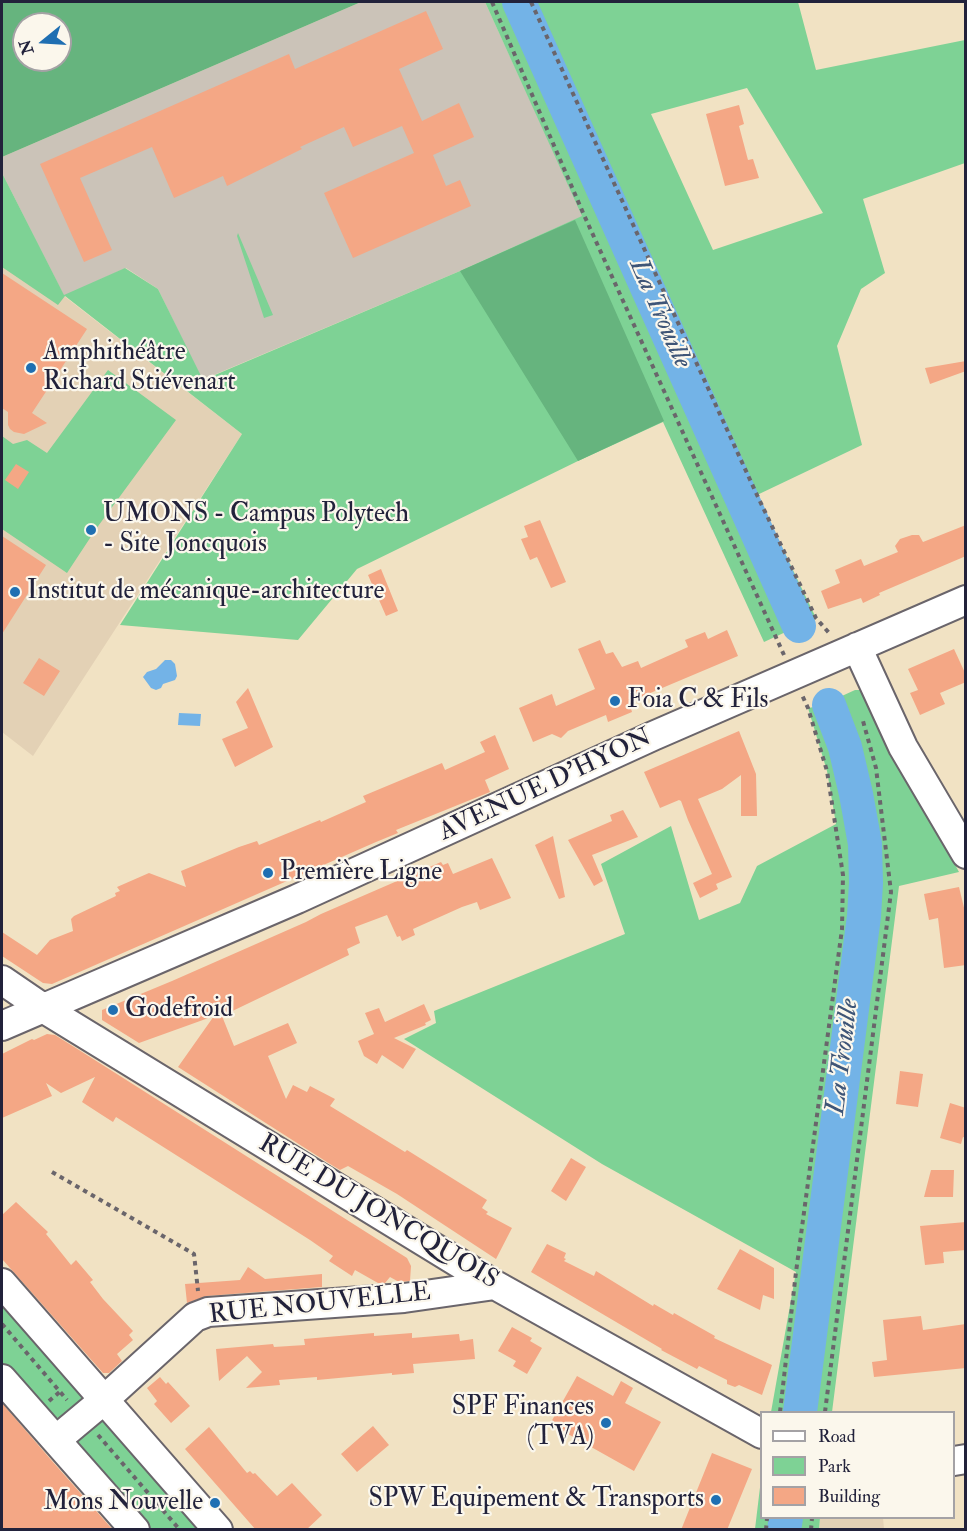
<!DOCTYPE html>
<html>
<head>
<meta charset="utf-8">
<style>
  body { margin:0 }
  #map { position:relative; width:967px; height:1531px; overflow:hidden; background:#f1e2c3; font-family:"IM FELL Double Pica",serif }
  canvas { display:block }
  .frame { position:absolute; inset:0; border:3px solid #22223b; pointer-events:none }
  .legend { position:absolute; left:760px; top:1411px; width:195px; height:108px; box-sizing:border-box; background:#fbf7ec; border:2px solid #a4a2a5; margin:0; padding:8px 10px; list-style:none; font-size:18px; color:#22223b }
  .legend li { display:flex; align-items:center; gap:12px; height:30px }
  .legend b { width:30px; border:2px solid #a4a2a5 }
  .north { position:absolute; left:12px; top:12px; width:60px; height:60px; box-sizing:border-box; background:#fbf7ec; border:2px solid #a4a2a5; border-radius:50%; rotate:252deg; font-size:16px; font-weight:700; line-height:24px; text-align:center; color:#22223b }
  .north::after { content:''; display:block; margin:auto; width:21px; height:27px; background:#1f6fb2; clip-path:polygon(50% 0,100% 100%,50% 72%,0 100%) }
</style>
</head>
<body>
<div id="map">
<canvas width="967" height="1531"></canvas>
<div class="frame"></div>
<ul class="legend">
<li><b style="height:8px;background:#fff"></b>Road</li>
<li><b style="height:16px;background:#7ed295"></b>Park</li>
<li><b style="height:16px;background:#f4a785"></b>Building</li>
</ul>
<div class="north">N</div>
</div>
<script>
const ctx = document.querySelector('canvas').getContext('2d');
ctx.lineJoin = 'round';
function fill(path, color) { ctx.fillStyle = color; ctx.fill(path, 'evenodd'); }
const toPath = rows => new Path2D(rows.map(r => 'M' + r).join(''));
function strokePath(path, color, width, dash) { ctx.strokeStyle = color; ctx.lineWidth = width; ctx.lineCap = dash ? 'butt' : 'round'; ctx.setLineDash(dash || []); ctx.stroke(path); }
function drawText(font, color, halo, rows, align = 'center') {
  ctx.font = font + ' "IM FELL Double Pica",serif'; ctx.lineWidth = 4.5; ctx.setLineDash([]); ctx.textBaseline = 'middle'; ctx.strokeStyle = halo; ctx.fillStyle = color; for (const [text, x, y, turn = 0] of rows) {
    ctx.save(); ctx.translate(x, y); ctx.rotate((+turn || 0) * Math.PI / 180); ctx.textAlign = isNaN(turn) ? turn : align; if (halo) ctx.strokeText(text, 0, 0); ctx.fillText(text, 0, 0); ctx.restore();
  }
}
fill(toPath([
  [2,173,64,296,242,434,33,756,2,732],
  [820,1518,883,1518,884,1529,819,1529]
]), '#e3d1b5');
fill(toPath([
  [361,2,485,2,583,216,460,271,202,380,158,289,126,268,64,296,2,173,2,157]
]), '#cbc3b8');
fill(toPath([
  [485,2,798,2,816,70,965,40,965,163,863,199,885,273,861,289,837,346,862,445,757,495,816,618,764,642,663,422,578,461,357,569,298,640,120,625,242,434,65,296,58,305,2,267,2,173,64,295,125,268,158,289,203,380,460,271,582,216],
  [747,88,823,213,713,250,651,114],
  [238,233,273,315,264,318,237,236],
  [108,370,176,420,96,529,67,573,2,529,2,436,13,444,27,440,47,453],
  [855,690,862,690,959,872,899,886,832,1412,771,1412,796,1272,602,1164,404,1039,436,1023,434,1011,625,934,601,864,671,826,699,920,740,903,757,866,836,824,827,771,808,708,820,706],
  [2,1299,83,1396,77,1411,65,1417,55,1418,41,1410,2,1364],
  [103,1417,203,1529,149,1529,73,1444,74,1433],
  [761,1479,762,1518,820,1518,819,1529,755,1529]
]), '#7ed295');
fill(toPath([
  [2,2,361,2,2,157],
  [24,24,60,24,60,60,24,60],
  [575,220,664,421,578,461,460,271]
]), '#66b47e');
fill(toPath([
  [165,660,171,660,175,664,177,676,175,680,163,684,161,688,156,690,151,688,143,677,147,672,156,669],
  [179,713,201,714,200,726,178,725]
]), '#73b3e7');
strokePath(toPath([
  [519,2,799,626],
  [800,1412,864,916,866,883,865,844,856,794,845,747,829,705],
  [784,1530,786,1518]
]), '#73b3e7', 34);
fill(toPath([
  [426,11,443,49,399,69,422,121,459,103,474,137,433,155,446,186,460,180,471,206,353,258,324,193,414,153,402,126,353,147,344,127,300,147,302,149,227,186,223,176,174,198,152,147,80,178,112,250,84,262,40,164,289,54,295,69],
  [739,105,744,124,739,126,748,160,753,159,759,178,725,186,706,114],
  [2,273,87,329,32,413,47,423,24,434,14,432,10,429,8,425,8,412,2,408],
  [966,361,966,371,930,384,925,368],
  [16,464,29,472,18,489,5,480],
  [540,520,566,582,551,588,537,557,530,560,521,539,528,537,524,526],
  [966,525,966,556,879,593,880,595,863,603,861,598,828,609,821,591,840,583,835,570,861,559,864,566,898,552,895,546,900,539,912,535,919,535,923,542],
  [2,536,46,565,2,634],
  [381,569,398,611,386,616,368,575],
  [727,630,738,656,629,702,632,712,608,722,606,715,568,731,561,738,552,734,533,742,519,708,552,694,556,706,595,689,578,649,600,640,606,654,613,652,622,667,638,661,641,668,688,647,685,640,705,632,708,639],
  [954,649,966,675,966,682,940,693,945,704,920,715,910,693,918,690,908,669],
  [39,658,60,671,44,696,23,683],
  [248,688,273,747,235,767,222,739,248,728,236,702],
  [739,731,756,774,757,816,741,816,741,775,722,789,698,799,732,877,716,884,718,889,700,898,693,883,712,874,688,820,681,801,679,800,660,808,644,772],
  [495,735,509,769,485,780,490,792,396,830,398,833,376,842,52,984,43,983,2,956,2,932,37,955,50,940,73,931,71,919,74,916,116,896,115,893,120,891,117,887,149,873,186,887,181,871,239,847,257,841,259,845,320,820,321,822,366,802,363,796,442,763,445,770,485,752,480,742],
  [623,810,638,837,592,855,603,881,594,886,568,840,612,821,610,815],
  [553,836,565,897,559,899,535,845],
  [492,858,511,898,480,910,477,902,462,907,413,929,415,935,402,941,400,936,397,937,387,915,355,927,360,943,347,949,349,955,222,1016,234,1046,288,1023,297,1043,268,1056,286,1099,293,1085,307,1092,310,1086,335,1099,330,1106,405,1152,407,1150,487,1200,482,1208,488,1212,486,1214,512,1228,496,1259,397,1194,348,1166,340,1170,330,1164,178,1067,214,1016,139,1043,102,1020,102,1010,172,981,306,922,321,914,441,862,443,865,448,863,453,874],
  [959,887,966,916,966,965,944,968,938,918,929,920,924,894],
  [424,1004,431,1020,425,1023,426,1025,394,1038,416,1049,403,1069,382,1055,377,1064,364,1056,358,1041,374,1034,365,1013,379,1008,385,1022],
  [47,1034,55,1035,79,1050,407,1258,411,1266,410,1281,399,1282,390,1277,385,1283,378,1283,355,1270,352,1276,329,1261,333,1256,310,1240,116,1117,113,1122,102,1115,82,1102,95,1077,61,1093,46,1083,52,1096,2,1118,2,1054,32,1039,34,1040],
  [900,1071,923,1074,918,1107,896,1104],
  [950,1103,966,1108,966,1138,963,1137,961,1144,940,1138],
  [571,1158,586,1167,566,1201,551,1191],
  [931,1170,954,1170,953,1197,924,1197],
  [16,1202,48,1232,46,1234,51,1240,71,1265,76,1260,93,1280,90,1282,103,1299,133,1331,129,1335,133,1340,117,1354,122,1361,109,1373,103,1373,2,1259,2,1215],
  [966,1222,966,1250,943,1252,944,1263,925,1265,920,1226],
  [547,1244,566,1253,564,1258,566,1259,564,1261,594,1276,596,1271,653,1306,654,1304,673,1315,674,1313,715,1336,714,1338,772,1365,762,1395,739,1385,735,1387,727,1384,727,1380,699,1366,697,1369,661,1350,662,1349,531,1272],
  [740,1249,774,1268,774,1299,763,1295,760,1310,717,1289],
  [248,1267,265,1279,322,1274,322,1287,207,1296,187,1303,185,1284,240,1280],
  [921,1316,923,1330,966,1324,966,1368,874,1377,872,1362,887,1360,883,1320],
  [512,1327,532,1338,530,1341,542,1348,527,1374,513,1366,516,1361,498,1351],
  [374,1333,374,1336,412,1333,412,1338,459,1334,460,1341,473,1339,475,1359,413,1364,414,1373,392,1375,392,1373,317,1380,317,1377,279,1380,280,1385,246,1388,262,1372,247,1356,219,1381,216,1349,273,1344,274,1347,305,1345,304,1339],
  [577,1376,613,1396,621,1381,633,1388,625,1403,661,1422,634,1471,550,1424],
  [160,1377,166,1384,168,1382,190,1406,171,1423,154,1404,157,1401,147,1388],
  [2,1403,52,1461,113,1530,2,1530],
  [373,1426,389,1445,357,1472,341,1454],
  [209,1427,247,1473,250,1471,253,1474,255,1473,277,1496,292,1483,322,1515,306,1530,256,1530,185,1449],
  [712,1453,752,1469,727,1530,681,1530]
]), '#f4a785');
const minor = toPath([
  [857,647,903,747,966,854],
  [2,980,43,1008,495,1285,762,1434],
  [2,1026,297,899,653,736,966,600],
  [2,1283,218,1530],
  [2,1379,135,1530],
  [56,1440,105,1399,195,1317,208,1312,404,1298,495,1285],
  [954,1461,966,1459]
]);
strokePath(minor, '#6a656b', 32);
strokePath(toPath([
  [492,2,584,215,784,655],
  [531,2,757,495,816,618,830,634],
  [52,1172,194,1254,198,1291],
  [2,1324,67,1400],
  [49,1401,62,1390],
  [780,1412,796,1272,842,929,843,875,827,771,808,708,802,695],
  [825,1412,891,892,876,768,863,721],
  [98,1435,180,1530],
  [766,1530,767,1518],
  [811,1530,812,1518]
]), '#6a656b', 4, [4.5, 4.5]);
strokePath(minor, '#fff', 28);
for (const [x, y, r, color] of [
  [31,368,6,"#1f6fb2"],
  [91,530,6,"#1f6fb2"],
  [15,592,6,"#1f6fb2"],
  [615,701,6,"#1f6fb2"],
  [268,873,6,"#1f6fb2"],
  [113,1010,6,"#1f6fb2"],
  [606,1423,6,"#1f6fb2"],
  [716,1500,6,"#1f6fb2"],
  [215,1503,6,"#1f6fb2"]
]) { const dot = new Path2D(); dot.arc(x, y, r, 0, 2 * Math.PI); ctx.fillStyle = color; ctx.fill(dot); strokePath(dot, '#fbf7ec', 2); }
drawText('26px', '#22223b', '#fbf7ec', [
  ["Amphithéâtre",43,353],
  ["Richard Stiévenart",43,383],
  ["UMONS - Campus Polytech",103,515],
  ["- Site Joncquois",103,545],
  ["Institut de mécanique-architecture",27,592],
  ["Foia C & Fils",627,701],
  ["Première Ligne",280,873],
  ["Godefroid",125,1010],
  ["SPF Finances",594,1408,"right"],
  ["(TVA)",594,1438,"right"],
  ["SPW Equipement & Transports",704,1500,"right"],
  ["Mons Nouvelle",203,1503,"right"]
], 'left');
drawText('26px', '#22223b', '#fbf7ec', [
  ["AVENUE D'HYON",546,786,-25],
  ["RUE DU JONCQUOIS",378,1213,31],
  ["RUE NOUVELLE",320,1305,-6]
]);
drawText('italic 27px', '#3e5577', '#fbf7ec', [
  ["La Trouille",659,314,66],
  ["La Trouille",844,1057,-83]
]);
</script>
</body>
</html>
